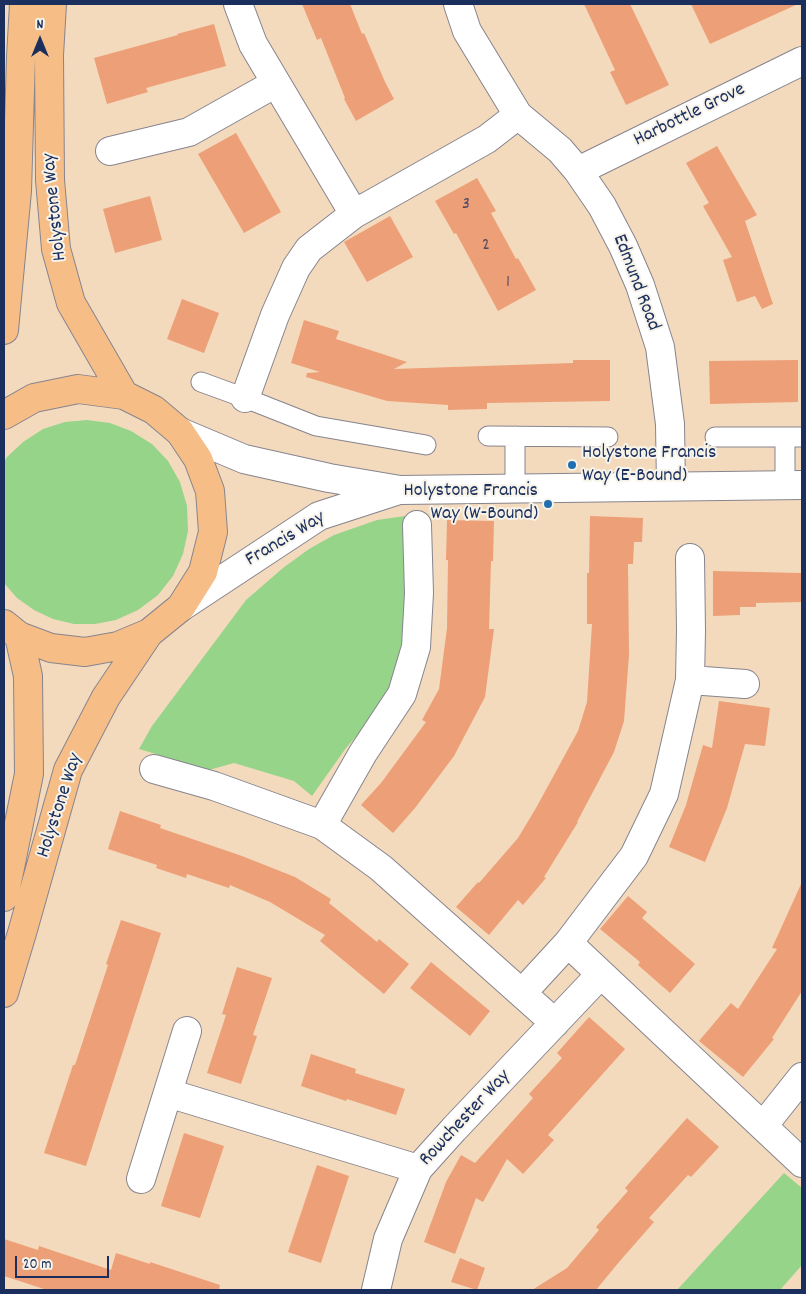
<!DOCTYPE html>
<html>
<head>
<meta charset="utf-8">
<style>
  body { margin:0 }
  #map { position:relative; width:806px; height:1294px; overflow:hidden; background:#f3dabd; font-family:Dekko,sans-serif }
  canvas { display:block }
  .frame { position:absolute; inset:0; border:5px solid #1b2f5e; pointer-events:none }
  .north { position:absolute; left:15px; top:15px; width:50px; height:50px; -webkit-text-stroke:4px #f7f3e8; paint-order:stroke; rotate:0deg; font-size:14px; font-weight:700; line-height:20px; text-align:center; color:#1b2f5e }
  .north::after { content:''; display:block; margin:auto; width:18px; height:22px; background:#1b2f5e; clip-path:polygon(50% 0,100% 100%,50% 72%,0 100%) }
  .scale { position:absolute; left:15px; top:1256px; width:94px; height:22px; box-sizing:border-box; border:2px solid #1b2f5e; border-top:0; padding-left:6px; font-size:15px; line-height:18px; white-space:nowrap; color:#1b2f5e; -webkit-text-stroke:4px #f7f3e8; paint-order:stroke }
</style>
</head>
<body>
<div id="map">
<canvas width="806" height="1294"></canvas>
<div class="frame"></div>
<div class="north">N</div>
<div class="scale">20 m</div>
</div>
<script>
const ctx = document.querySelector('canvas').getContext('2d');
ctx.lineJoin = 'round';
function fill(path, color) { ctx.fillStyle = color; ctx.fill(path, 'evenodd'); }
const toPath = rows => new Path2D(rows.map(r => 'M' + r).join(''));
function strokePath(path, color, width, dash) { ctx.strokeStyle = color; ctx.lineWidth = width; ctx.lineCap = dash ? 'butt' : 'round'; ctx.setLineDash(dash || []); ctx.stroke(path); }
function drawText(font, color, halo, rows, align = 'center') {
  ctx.font = font + ' Dekko,sans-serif'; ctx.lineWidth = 4; ctx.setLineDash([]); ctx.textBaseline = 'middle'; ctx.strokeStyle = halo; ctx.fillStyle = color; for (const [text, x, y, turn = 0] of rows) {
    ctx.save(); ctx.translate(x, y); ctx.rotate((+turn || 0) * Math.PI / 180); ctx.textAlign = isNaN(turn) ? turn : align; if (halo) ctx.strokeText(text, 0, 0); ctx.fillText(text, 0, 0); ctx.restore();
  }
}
fill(toPath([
  [87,420,110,423,131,431,152,444,168,461,180,482,187,506,188,531,183,554,173,576,158,595,138,610,116,620,95,624,74,624,53,619,34,610,17,598,4,583,4,462,7,457,23,442,43,429,65,422],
  [405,516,404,630,399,663,392,687,377,713,346,748,312,796,294,781,234,763,209,770,139,749,152,726,246,600,283,568,309,549,334,535,377,520],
  [784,1173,802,1188,802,1265,780,1290,677,1290]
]), '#96d48a');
fill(toPath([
  [302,4,350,4,362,34,364,33,385,82,394,99,356,121,344,99,345,98,321,38,317,40],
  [584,4,630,4,669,85,626,105,610,72,615,70],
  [691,4,798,4,710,44],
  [214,24,226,66,146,88,148,92,107,104,94,58,178,35,177,34],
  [236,133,281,212,244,233,198,154],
  [717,146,757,215,745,221,773,304,762,309,755,296,737,302,723,260,732,257,703,206,709,203,686,163],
  [477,178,496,211,491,213,516,259,518,258,536,290,498,311,456,233,454,234,435,201],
  [150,196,162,240,115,253,103,209],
  [390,216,413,257,367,282,344,242],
  [182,299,219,313,204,353,167,339],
  [304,320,339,331,336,339,407,362,394,369,573,363,573,360,610,360,610,401,487,403,487,409,448,410,448,405,387,401,306,377,307,373,320,372,291,363],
  [798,360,798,402,710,404,709,361],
  [590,516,643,518,642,542,634,542,633,564,628,564,629,655,624,721,614,752,577,822,578,822,544,877,546,878,523,905,518,900,489,935,456,907,478,882,479,883,518,838,536,808,578,731,587,702,592,624,587,624,587,573,589,573],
  [447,520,494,521,493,561,491,561,489,629,494,629,485,697,454,756,415,808,393,833,361,805,381,783,426,722,422,720,439,689,447,628,448,560,446,560],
  [713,571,802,573,802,602,756,603,756,607,740,607,740,615,713,616],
  [719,701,770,708,765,746,745,744,727,808,705,862,669,847,686,805,703,745,712,748],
  [120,811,161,825,160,828,242,856,295,877,331,899,329,903,377,942,379,939,409,964,384,994,320,941,325,935,270,902,230,885,229,888,187,874,186,878,156,868,157,865,108,849],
  [802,882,802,991,772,1038,774,1039,743,1077,699,1041,731,1003,738,1009,777,949,772,948],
  [628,896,647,912,642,918,695,964,670,993,638,965,640,962,600,929],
  [121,920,161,933,86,1166,44,1153,73,1065,75,1065,108,965,106,964],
  [431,962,490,1011,470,1036,410,988],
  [237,967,272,978,253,1035,257,1036,241,1084,207,1073,226,1015,222,1014],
  [589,1017,625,1049,548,1135,554,1140,523,1174,507,1159,483,1202,476,1198,455,1254,424,1242,446,1182,461,1155,475,1163,533,1098,529,1094,562,1058,557,1053],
  [311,1054,356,1069,355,1073,405,1089,396,1115,347,1099,346,1101,301,1086],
  [687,1118,719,1147,691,1177,688,1175,649,1218,654,1222,619,1262,596,1290,532,1290,567,1268,599,1230,596,1227,628,1191,625,1188],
  [184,1133,224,1146,200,1218,161,1206],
  [317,1165,349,1176,321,1263,288,1252],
  [4,1239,38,1250,39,1246,111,1270,116,1253,150,1264,150,1262,220,1285,219,1290,47,1290,4,1276],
  [460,1258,485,1268,477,1290,451,1282]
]), '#ed9f78');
const lane = toPath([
  [201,382,245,398,316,426,426,445],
  [488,436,608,437],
  [715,437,802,437],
  [785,437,785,485],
  [515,489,515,436]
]);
const street = toPath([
  [238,4,253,44,354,214],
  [458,4,467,31,518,115,560,150,578,171,602,206,623,246,640,285,660,347,670,424,671,486],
  [110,151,189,132,276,83],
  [578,171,802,61],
  [245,398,275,315,296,268,309,249,354,214,487,139,518,115],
  [180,432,244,459,329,478,400,490,802,485],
  [181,607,319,516,396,491],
  [690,680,745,684],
  [154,769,214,786,322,825,381,868,555,1023],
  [322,825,363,753,402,694,416,647,419,593,417,525],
  [568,943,802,1163],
  [522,993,568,943,634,856,664,794,690,680,691,631,690,558],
  [168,1093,418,1169],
  [763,1126,802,1077],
  [141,1179,187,1031],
  [376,1290,388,1239,418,1169,454,1129,601,974]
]);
const primary = toPath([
  [52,4,49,55,50,180,56,249,71,303,124,395],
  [4,330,17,191,21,57,24,4],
  [4,415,34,398,78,389,124,395,154,410,180,432,198,459,210,491,213,532,203,572,181,607,149,633,106,697,68,770,22,933,4,993],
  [4,624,19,636,51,648,85,652,118,646,149,633],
  [4,897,29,774,28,676,19,636]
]);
strokePath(lane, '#87848e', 21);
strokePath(street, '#87848e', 30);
strokePath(primary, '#87848e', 30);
strokePath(lane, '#fff', 19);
strokePath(street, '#fff', 28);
strokePath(primary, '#f6be86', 28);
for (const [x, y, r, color] of [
  [572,465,5,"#1f6fb2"],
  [548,504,5,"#1f6fb2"]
]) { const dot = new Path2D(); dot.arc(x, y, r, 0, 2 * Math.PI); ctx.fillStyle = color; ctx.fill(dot); strokePath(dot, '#f7f3e8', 2); }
drawText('18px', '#504b64', null, [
  ["3",466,206],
  ["2",486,247],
  ["1",508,284]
]);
drawText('20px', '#1b2f5e', '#f7f3e8', [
  ["Harbottle Grove",690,116,-26],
  ["Holystone Way",56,207,-96],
  ["Edmund Road",635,283,69],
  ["Francis Way",286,540,-31],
  ["Holystone Way",61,806,-72],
  ["Rowchester Way",466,1119,-47]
]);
drawText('20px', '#1b2f5e', '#f7f3e8', [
  ["Holystone Francis",582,454],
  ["Way (E-Bound)",582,477],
  ["Holystone Francis",538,492,"right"],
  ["Way (W-Bound)",538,515,"right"]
], 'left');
</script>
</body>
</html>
